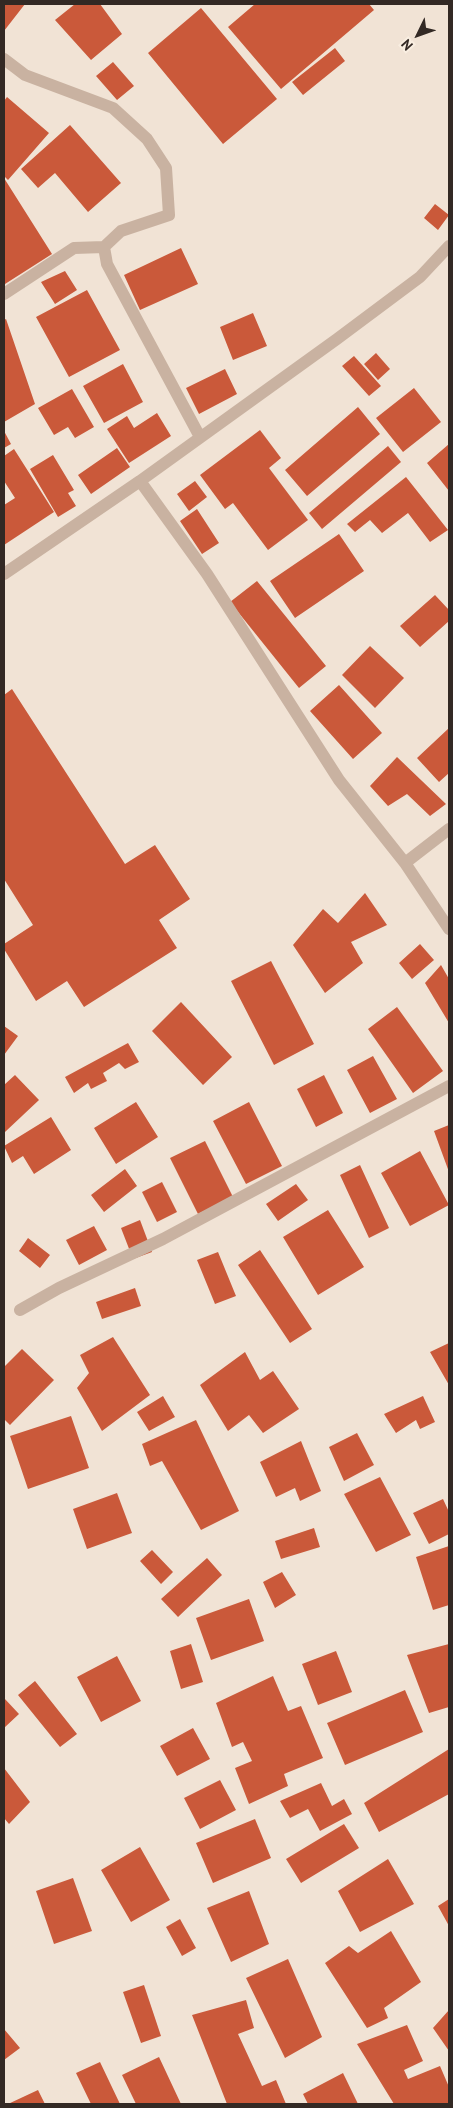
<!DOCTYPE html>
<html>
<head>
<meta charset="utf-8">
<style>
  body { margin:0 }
  #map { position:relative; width:453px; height:2108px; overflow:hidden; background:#f1e3d5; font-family:"PT Sans",sans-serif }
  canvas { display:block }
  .frame { position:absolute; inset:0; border:5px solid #332924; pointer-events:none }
  .north { position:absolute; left:393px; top:10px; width:50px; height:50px; -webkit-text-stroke:4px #f9eee1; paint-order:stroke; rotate:228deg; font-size:14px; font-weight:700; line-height:20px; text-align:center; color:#332924 }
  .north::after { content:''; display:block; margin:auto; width:18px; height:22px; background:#332924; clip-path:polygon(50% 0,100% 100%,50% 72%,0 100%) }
</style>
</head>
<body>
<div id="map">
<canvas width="453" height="2108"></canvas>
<div class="frame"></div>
<div class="north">N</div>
</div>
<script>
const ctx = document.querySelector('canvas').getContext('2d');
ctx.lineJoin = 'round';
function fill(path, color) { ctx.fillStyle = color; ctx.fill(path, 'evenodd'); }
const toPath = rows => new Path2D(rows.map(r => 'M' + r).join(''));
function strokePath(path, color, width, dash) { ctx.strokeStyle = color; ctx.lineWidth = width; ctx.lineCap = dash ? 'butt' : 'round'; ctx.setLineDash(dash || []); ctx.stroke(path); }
fill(toPath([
  [4,4,25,4,4,31],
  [75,4,100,4,122,34,91,60,55,20],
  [255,4,369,4,374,10,281,89,228,27],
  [201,8,277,99,223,144,148,53],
  [335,48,345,61,303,95,292,82],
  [113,62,134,86,117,100,96,76],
  [7,97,49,133,8,180,4,176,4,101],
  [70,125,121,183,88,212,55,173,38,188,21,169],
  [4,178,52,254,5,284,4,281],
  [435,204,449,215,438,230,424,218],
  [181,248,198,284,140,310,124,275],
  [65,271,77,290,55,304,41,282],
  [87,290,120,350,69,377,36,317],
  [253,313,267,346,233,360,220,327],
  [6,319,35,404,4,422,4,320],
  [376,353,390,369,378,380,364,364],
  [354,356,381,386,369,396,342,366],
  [123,364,143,402,104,423,83,386],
  [225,369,237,394,199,414,186,388],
  [414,388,441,422,403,452,376,418],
  [72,389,94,427,75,438,68,427,54,435,38,408],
  [358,407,380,434,307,496,285,470],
  [157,413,171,436,129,463,107,429,127,416,134,428],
  [260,430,281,458,269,468,308,520,268,550,233,503,225,509,200,475],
  [4,431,11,444,4,448],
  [449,444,449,491,427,463],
  [388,446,401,462,322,529,309,513],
  [117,448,130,467,91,494,78,475],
  [14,449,54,512,4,545,4,505,15,498,4,481,4,456],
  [53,455,74,490,68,493,76,506,58,517,30,469],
  [406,477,448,530,430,542,408,513,382,533,370,520,355,532,347,524],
  [195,481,207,497,189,511,177,494],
  [197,509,219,543,202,554,180,521],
  [339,534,364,571,295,618,270,581],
  [257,581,326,666,299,688,230,602],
  [435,595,449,610,449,621,420,647,400,626],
  [370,646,404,678,375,708,342,675],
  [339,685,382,733,353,759,310,711],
  [12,689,125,864,155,845,190,899,159,920,177,948,84,1007,67,981,36,1001,4,949,4,944,33,925,4,879,4,695],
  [449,728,449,773,439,782,417,758],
  [397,757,446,804,430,816,407,794,388,806,370,786],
  [365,893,387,925,351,942,363,963,325,993,293,945,323,909,338,923],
  [420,944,434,960,412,979,399,963],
  [271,961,314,1044,274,1065,231,981],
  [441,965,449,979,449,1023,425,983],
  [181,1002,232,1057,203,1085,152,1031],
  [397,1007,443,1071,413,1093,368,1029],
  [4,1026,18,1036,4,1055],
  [128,1043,139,1062,125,1069,119,1063,103,1073,107,1081,91,1089,88,1083,74,1093,65,1077],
  [373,1056,397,1099,370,1113,347,1070],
  [15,1075,39,1100,5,1132,4,1085],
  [324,1075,343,1113,316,1127,297,1089],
  [136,1102,158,1137,116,1164,94,1128],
  [249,1102,282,1166,246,1184,213,1121],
  [51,1117,71,1150,34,1174,23,1156,12,1163,4,1146],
  [449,1125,449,1172,434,1131],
  [205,1141,233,1197,198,1214,170,1158],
  [420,1151,449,1205,410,1226,381,1173],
  [360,1165,389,1228,369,1238,340,1175],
  [125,1169,137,1186,104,1212,91,1195],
  [162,1182,177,1212,157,1222,142,1192],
  [296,1184,308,1200,278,1221,266,1204],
  [328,1210,364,1267,318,1295,283,1237],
  [140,1220,152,1252,133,1259,121,1228],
  [94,1226,107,1250,79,1265,66,1240],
  [28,1238,50,1255,40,1268,19,1251],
  [260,1250,312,1329,290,1343,238,1265],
  [218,1252,236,1296,215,1304,197,1260],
  [135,1288,141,1306,102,1319,96,1302],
  [113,1337,150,1395,102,1431,77,1388,89,1373,80,1355],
  [449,1343,449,1385,430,1352],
  [22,1349,54,1380,10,1425,4,1419,4,1367],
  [245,1352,260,1380,273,1371,299,1409,263,1433,249,1415,228,1431,200,1385],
  [163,1396,175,1417,149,1431,137,1412],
  [423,1396,435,1422,420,1429,416,1420,396,1433,384,1414],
  [71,1416,89,1468,28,1489,10,1436],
  [196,1420,239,1511,201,1530,162,1461,150,1466,142,1444],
  [357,1433,374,1465,344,1481,329,1447],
  [301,1441,321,1491,300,1501,295,1488,276,1497,260,1462],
  [380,1477,411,1535,376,1552,344,1494],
  [117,1493,132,1533,87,1549,73,1509],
  [443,1499,449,1512,449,1534,429,1544,413,1513],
  [314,1528,320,1547,281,1559,275,1541],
  [449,1546,449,1605,433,1610,416,1557],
  [152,1550,173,1572,161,1584,140,1561],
  [207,1558,222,1575,178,1617,161,1599],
  [282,1572,296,1595,275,1608,263,1582],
  [249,1599,264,1641,211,1660,196,1618],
  [191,1644,203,1682,181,1689,170,1651],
  [449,1644,449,1707,429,1713,407,1655],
  [336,1651,352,1692,318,1705,302,1664],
  [117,1656,141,1701,101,1722,77,1677],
  [273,1676,288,1711,301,1706,323,1758,284,1774,288,1786,249,1804,235,1768,252,1761,243,1742,232,1747,216,1703],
  [35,1681,77,1734,60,1747,18,1695],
  [405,1690,423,1732,345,1765,327,1723],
  [4,1698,19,1714,4,1728],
  [193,1728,210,1759,177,1776,160,1746],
  [449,1749,449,1794,379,1832,364,1803],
  [4,1768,30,1802,9,1824,4,1818],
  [220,1780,236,1810,200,1829,184,1798],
  [321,1783,332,1806,344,1799,352,1814,320,1831,308,1809,290,1818,280,1801],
  [255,1819,271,1858,213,1883,196,1843],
  [344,1824,359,1848,301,1883,286,1859],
  [140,1847,170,1900,131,1922,101,1870],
  [388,1859,414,1904,360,1932,338,1891],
  [73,1878,92,1931,54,1944,36,1891],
  [249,1891,269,1944,231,1962,207,1908],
  [449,1899,449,1926,438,1906],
  [180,1919,196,1948,182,1956,166,1927],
  [391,1931,421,1982,384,2008,388,2018,367,2028,325,1963,349,1946,358,1953],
  [288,1959,322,2037,285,2058,246,1978],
  [144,1985,161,2036,141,2043,123,1992],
  [246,2000,254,2028,238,2034,262,2086,276,2080,286,2104,227,2104,192,2015],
  [449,2010,449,2051,433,2028],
  [407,2025,423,2061,404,2070,408,2079,440,2066,449,2087,449,2104,394,2104,357,2044],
  [4,2029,20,2048,4,2060],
  [159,2057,181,2104,136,2104,122,2075],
  [100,2062,120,2104,91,2104,76,2073],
  [343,2073,358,2104,308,2104,303,2094],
  [38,2090,45,2104,8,2104]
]), '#ca593a');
strokePath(toPath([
  [4,59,25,75,113,108,147,139,166,168,169,215,121,231,104,247,107,264,200,437],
  [4,294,74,248,104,247],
  [140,481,207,574,339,780,405,863,449,929],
  [4,574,140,481,337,339,420,277,449,246],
  [405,863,449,829],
  [20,1310,59,1288,163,1239,449,1086]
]), '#c9b2a1', 12);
</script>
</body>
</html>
